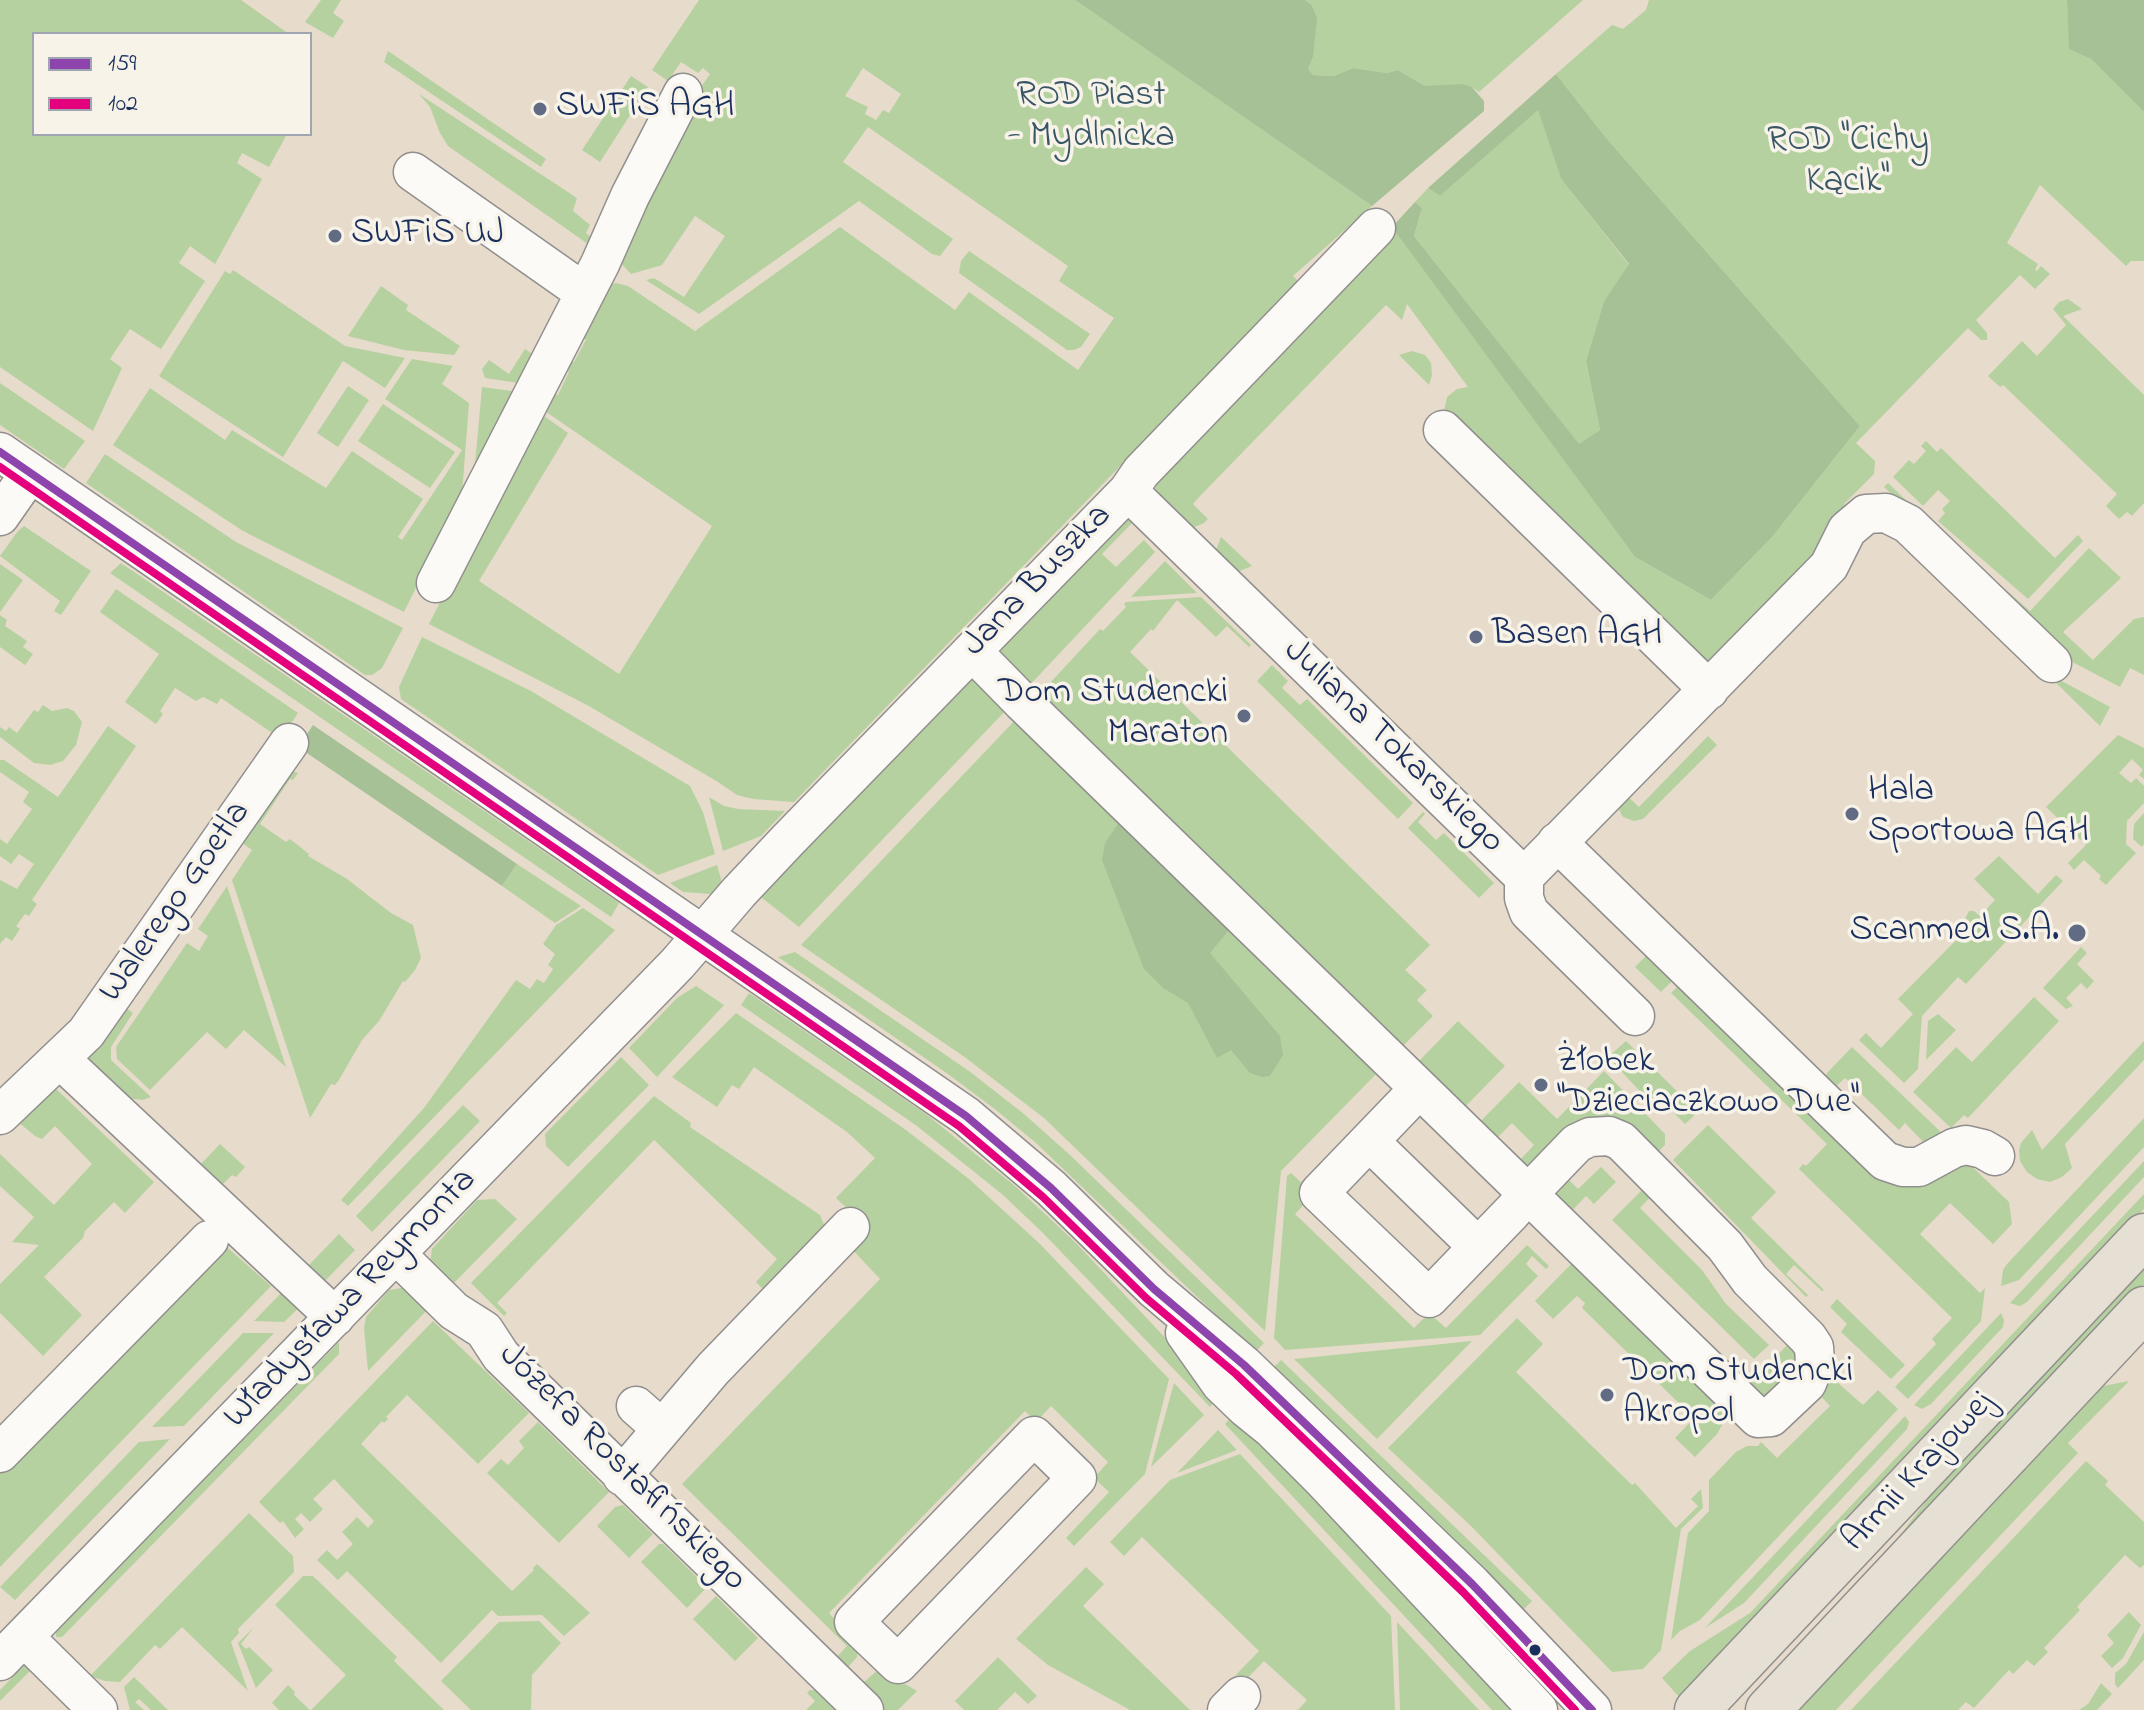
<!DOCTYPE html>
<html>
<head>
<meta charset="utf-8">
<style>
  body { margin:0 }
  #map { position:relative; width:2144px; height:1710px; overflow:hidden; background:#e7dbcb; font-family:"Indie Flower",sans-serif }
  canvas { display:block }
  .legend { position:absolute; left:32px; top:32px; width:280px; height:104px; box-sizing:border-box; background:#f7f3e8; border:2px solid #9fa5b1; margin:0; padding:10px 14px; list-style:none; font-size:24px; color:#1b2f5e }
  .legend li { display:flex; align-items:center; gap:16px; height:40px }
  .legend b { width:40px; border:2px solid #9fa5b1 }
</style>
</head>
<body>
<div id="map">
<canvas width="2144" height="1710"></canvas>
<ul class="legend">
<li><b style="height:10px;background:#8e44ad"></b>159</li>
<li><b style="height:10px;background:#e5007d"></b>102</li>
</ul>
</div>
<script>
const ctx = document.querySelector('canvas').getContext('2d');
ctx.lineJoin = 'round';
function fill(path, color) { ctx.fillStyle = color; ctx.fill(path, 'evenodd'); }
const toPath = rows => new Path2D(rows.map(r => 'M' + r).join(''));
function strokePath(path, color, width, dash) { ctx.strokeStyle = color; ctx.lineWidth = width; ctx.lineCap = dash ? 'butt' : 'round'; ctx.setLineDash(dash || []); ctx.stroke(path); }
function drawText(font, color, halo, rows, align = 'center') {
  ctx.font = font + ' "Indie Flower",sans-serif'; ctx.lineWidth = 7; ctx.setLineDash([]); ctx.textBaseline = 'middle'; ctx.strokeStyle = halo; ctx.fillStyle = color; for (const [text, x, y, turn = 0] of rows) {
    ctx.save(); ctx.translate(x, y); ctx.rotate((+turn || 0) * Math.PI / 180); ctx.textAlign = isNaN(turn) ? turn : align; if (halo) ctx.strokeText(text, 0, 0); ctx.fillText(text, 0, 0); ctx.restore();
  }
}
fill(toPath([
  [0,0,241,0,289,34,34,34,34,134,287,134,269,167,242,153,237,163,262,179,215,264,190,246,179,263,205,281,161,349,130,329,110,359,122,368,93,431,0,367],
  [321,0,341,0,333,13,344,21,333,38,305,22],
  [699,0,1075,0,1372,206,1293,276,1299,282,794,802,753,799,737,795,718,782,587,705,429,624,537,411,568,433,479,581,619,674,712,526,539,407,548,390,558,395,569,372,559,367,564,358,574,362,586,340,577,334,602,287,616,283,628,286,695,331,840,227,955,310,969,292,1078,370,1114,318,1059,281,1068,266,868,127,843,162,953,239,940,256,932,254,859,201,699,314,646,280,654,278,684,297,725,236,695,216,662,265,631,274,617,259,696,94,710,74,703,68,698,73,681,62,668,81,652,70],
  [863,68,901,94,889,113,883,110,876,120,865,114,868,107,845,96],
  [1305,0,1583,0,1479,92,1472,87,1425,86,1398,70,1387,73,1353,68,1334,76,1313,75,1308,69,1313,57,1311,4],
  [1649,0,2067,0,2070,48,2091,59,2144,112,2144,261,2131,261,2126,266,2040,185,2007,243,2038,264,2035,270,2037,271,2041,266,2050,274,2035,289,2020,275,1976,320,1987,333,1987,340,1981,340,1968,328,1856,443,1875,461,1874,474,1844,504,1847,508,1830,537,1723,659,1706,664,1445,416,1444,411,1447,397,1457,389,1468,387,1407,304,1402,320,1386,305,1200,496,1193,504,1208,519,1204,523,1190,529,1157,498,1155,484,1392,226,1635,557,1711,600,1773,536,1860,426,1607,139,1556,74,1612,25,1623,29,1646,10],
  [388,51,546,159,541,167,384,62],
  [631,76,648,87,600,162,582,150],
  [419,94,577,198,573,211,590,225,586,233,592,238,588,244,448,146,440,133,430,107],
  [1538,109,1561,179,1629,265,1604,301,1586,361,1600,430,1579,445,1414,236,1422,208,1415,202,1428,188,1440,196],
  [969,251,1090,334,1081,347,1074,350,1067,350,959,273,961,261],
  [233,270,345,346,405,358,385,388,343,361,283,457,159,376,225,271,230,274],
  [381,286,408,305,406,310,460,346,454,355,404,350,348,336],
  [2068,299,2082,309,2063,316,2144,395,2144,503,2132,516,2127,512,2119,519,2106,506,2117,494,2003,385,2000,387,1988,376,2022,341,2037,356,2066,325,2053,309,2059,302],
  [525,349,539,359,519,383,485,378,482,369,489,360,509,374],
  [1412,351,1425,355,1431,363,1432,375,1429,385,1399,355],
  [412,359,453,366,442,384,469,403,462,494,404,612,243,531,113,445,150,388,225,440,232,430,326,488,352,451,423,499,398,537,402,540,462,450,385,399],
  [0,383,85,441,64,469,0,425],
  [348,386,369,400,338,447,317,433],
  [482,387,512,391,518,401,475,465],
  [383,404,455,452,430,488,358,441],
  [1926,441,1937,452,1941,448,2055,558,2078,535,2083,541,2028,599,1938,521,1945,513,1942,509,1950,501,1938,490,1923,506,1893,477,1909,460,1914,464,1926,451,1921,446],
  [105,454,236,542,403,628,382,668,372,675,365,675,86,483],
  [1888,483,1932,525,2030,611,2089,548,2121,578,2063,632,2093,660,2134,619,2144,617,2144,675,2130,668,2120,687,2057,654,1884,487],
  [1121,519,1135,520,1102,554,1116,567,1144,540,1155,552,1027,688,1001,657,1001,642],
  [24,526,91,571,61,615,54,611,60,601,0,556,18,531],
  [1221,537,1252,566,1235,573,1215,553],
  [1165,561,1197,593,1131,597],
  [121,563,619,903,611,917,110,573],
  [0,564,23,580,0,612],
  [116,589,298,713,281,739,221,698,217,704,203,697,196,701,175,688,160,711,163,714,156,724,125,702,159,654,100,612],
  [1201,597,1251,645,1249,647,1227,626,1216,637,1177,600,1153,631,1151,629,1130,652,1430,945,1405,970,1427,990,1417,1000,1433,1016,1399,1050,1037,697,1100,629,1103,631,1126,607,1124,604,1126,602],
  [0,615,7,620,5,626,27,641,23,647,33,654,25,665,0,647],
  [422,637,531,691,690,786,703,812,715,854,658,875,401,699,399,687],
  [1272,665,1288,681,1282,688,1300,705,1307,699,1413,803,1398,819,1257,681],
  [2045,672,2110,707,2100,726],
  [972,679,981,682,1009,707,799,927,757,894,967,680],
  [43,705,52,711,67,708,74,711,82,722,76,745,63,761,50,765,34,763,0,737,0,727,6,731,9,727,17,733,34,710,38,712],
  [1019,716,1381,1069,1281,1171,1265,1331,1044,1118,966,1058,801,945],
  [108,726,136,746,32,900,37,904,29,916,25,914,16,926,20,929,12,941,6,937,0,944,0,880,17,889,34,864,19,854,11,864,0,856,0,839,7,844,32,809,23,802,29,792,0,772,0,760,4,760,58,797],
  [2118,735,2144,748,2144,779,2139,775,2143,770,2132,759,2119,773,2131,783,2136,778,2144,786,2144,803,2127,821,2126,844,2136,853,2106,885,2099,879,2101,876,2084,860,2074,870,2068,863,2086,845,2046,807],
  [1708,736,1717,745,1643,819,1634,821,1623,817,1618,808,1623,792,1639,807],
  [290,771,298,773,293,780,290,779,260,824,286,842,290,839,309,854,308,856,347,879,391,913,413,925,421,958,415,970,405,982,403,981,379,1021,362,1040,339,1080,335,1085,331,1084,310,1118,232,880,252,850,241,842],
  [709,797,724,806,738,809,785,811,761,836,723,851],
  [1423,812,1425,814,1418,822,1436,840,1444,833,1494,883,1479,898,1408,828],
  [2144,813,2144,844,2142,847,2133,839,2134,824],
  [1999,856,2038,894,2056,875,2063,881,1966,984,1958,977,1922,1016,1918,1069,1904,1083,1859,1040,1866,1033,1881,1048,1913,1014,1898,999,1970,926,1965,919,1969,911,1974,911,1980,916,1995,900,1974,879],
  [517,864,581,906,555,923,502,886],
  [717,865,723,886,711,894,683,892,670,883],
  [227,886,286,1067,244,1030,226,1049,207,1032,150,1090,117,1059,116,1047,187,943,199,951,208,936,198,929],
  [583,908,615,930,348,1206,341,1200,424,1108,516,980,530,989,537,979,544,983,553,969,548,965,555,954,543,944,556,925],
  [2081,947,2087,953,2077,964,2094,981,2087,989,2081,983,2066,998,2073,1006,2066,1009,2043,988],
  [1652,950,1678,975,1661,992,1635,967],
  [795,952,969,1071,1024,1114,1070,1155,1264,1343,1255,1352,1036,1143,996,1110,948,1074,778,957],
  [1683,981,1868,1161,1962,1157,2009,1202,2012,1224,1993,1244,1950,1203,1920,1234,1980,1293,1985,1288,1981,1321,1908,1399,1895,1387,1936,1344,1932,1339,1952,1318,1799,1169,1803,1164,1806,1166,1827,1144,1671,993],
  [696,986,724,1005,657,1077,629,1048,677,998],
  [749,993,926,1114,1015,1186,1075,1242,1220,1396,1210,1407,1043,1233,1003,1195,917,1126,741,1005],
  [2034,997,2059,1021,1968,1118,1964,1115,1951,1128,1913,1092,1956,1047,1972,1062],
  [122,1005,133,1013,111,1047,111,1060,151,1097,143,1100,126,1098,89,1065,90,1055],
  [736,1013,906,1130,969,1179,1040,1244,1169,1379,1145,1474,1074,1546,1066,1538,1109,1492,1094,1478,1108,1462,1051,1406,1036,1422,1025,1411,829,1613,858,1644,857,1657,848,1667,838,1668,832,1662,847,1646,682,1484,880,1279,850,1247,868,1228,836,1198,875,1158,847,1132,754,1067,739,1089,732,1085,717,1107,672,1077],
  [1938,1014,1956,1030,1926,1060,1928,1021],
  [1458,1021,1505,1066,1464,1108,1417,1063],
  [1626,1041,1698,1112,1685,1124,1668,1107,1661,1114,1608,1057],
  [2144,1041,2144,1060,2065,1144,2072,1168,2062,1177,2050,1182,2037,1179,2027,1172,2020,1161,2019,1150,2021,1143,2032,1130,2042,1150],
  [1852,1047,1944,1135,1930,1149,1905,1123,1899,1130,1845,1078,1830,1092,1825,1079,1827,1073],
  [621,1057,649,1085,568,1167,546,1146,545,1134],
  [1604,1071,1665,1134,1665,1145,1653,1157,1632,1136,1524,1168,1516,1164,1534,1145,1512,1123,1493,1142,1476,1126,1519,1082,1557,1119],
  [52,1085,154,1182,125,1213,114,1202,85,1231,83,1238,44,1277,82,1315,43,1356,0,1313,0,1284,39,1245,12,1242,34,1217,0,1186,0,1154,54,1205,92,1164,55,1126,42,1139,35,1136,11,1116],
  [654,1096,691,1123,690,1127,820,1215,826,1229,765,1291,756,1282,777,1259,654,1140,497,1303,507,1313,504,1316,471,1283],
  [463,1105,480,1121,372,1232,356,1216],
  [2144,1118,2144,1147,2019,1280,2001,1286,2003,1270,2007,1264],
  [1708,1125,1776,1192,1751,1218,1824,1290,1822,1291,1794,1265,1786,1274,1808,1295,1806,1297,1673,1160],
  [220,1144,245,1167,236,1177,232,1175,221,1186,199,1166],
  [2144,1161,2144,1177,2027,1302,2020,1306,2010,1303],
  [1601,1167,1616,1182,1594,1204,1586,1196,1568,1215,1555,1198,1553,1188,1562,1173,1578,1189],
  [1291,1173,1307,1188,1310,1198,1295,1214,1414,1328,1429,1313,1446,1328,1527,1245,1549,1266,1546,1269,1532,1256,1526,1264,1538,1276,1480,1335,1285,1350,1274,1338,1287,1176],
  [1648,1184,1656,1191,1640,1208,1702,1270,1726,1304,1769,1345,1754,1359,1612,1220],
  [2144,1194,2144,1209,1681,1699,1662,1678,1690,1651,1750,1613],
  [495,1199,517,1219,449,1288,430,1262,432,1249,477,1200],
  [339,1234,355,1250,322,1284,308,1266],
  [222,1243,271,1286,0,1567,0,1471],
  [1576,1259,1722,1408,1722,1425,1717,1434,1695,1457,1675,1438,1694,1418,1582,1308,1585,1303,1577,1296,1553,1319,1535,1301],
  [2144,1262,2144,1284,1894,1550,1891,1547,1953,1466],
  [407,1287,431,1306,368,1371,364,1328,366,1317,389,1290],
  [286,1288,303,1304,284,1322,254,1321],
  [1837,1299,1905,1365,1891,1379,1841,1332,1847,1324,1830,1307],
  [2001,1313,2004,1320,2003,1327,1931,1404,1922,1409,1914,1405],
  [1517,1318,1543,1344,1516,1372,1632,1485,1635,1483,1676,1528,1698,1506,1691,1499,1701,1489,1703,1508,1681,1529,1661,1650,1643,1669,1612,1672,1473,1528,1388,1448],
  [433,1321,529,1413,478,1464,407,1395,386,1417,388,1419,384,1423,382,1421,361,1444,512,1591,534,1570,533,1568,537,1564,590,1613,564,1636,542,1615,498,1616,492,1610,441,1663,347,1571,338,1580,317,1560,327,1550,337,1560,353,1544,342,1532,357,1517,368,1528,374,1521,334,1479,313,1499,323,1509,310,1522,301,1513,295,1519,304,1529,295,1538,283,1521,280,1523,259,1502],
  [243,1333,274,1333,184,1426,152,1427],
  [1793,1339,1803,1350,1779,1395,1761,1398,1746,1387],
  [1472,1341,1377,1439,1294,1359],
  [339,1342,339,1354,62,1637,56,1637,56,1631],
  [1281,1360,1532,1601,1523,1610,1273,1368],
  [1830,1376,1863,1405,1878,1390,1898,1409,1700,1620,1680,1631,1671,1640,1688,1533,1709,1511,1709,1480,1736,1452,1747,1446,1758,1446,1761,1442,1777,1458,1830,1406,1815,1390],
  [2129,1381,2068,1443,2078,1453,1836,1710,1793,1710,2098,1387],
  [1174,1383,1204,1415,1151,1467],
  [1235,1413,1512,1710,1492,1710,1225,1424],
  [1905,1416,1909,1422,1907,1429,1744,1603,1705,1628],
  [538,1422,609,1492,559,1543,487,1473,501,1459,508,1465,524,1448,519,1441],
  [1218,1430,1237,1450,1177,1473],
  [170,1439,15,1600,0,1587,139,1442],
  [1240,1454,1391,1616,1395,1710,1298,1710,1307,1700,1264,1661,1239,1687,1231,1680,1259,1651,1142,1537,1124,1556,1110,1542,1170,1480],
  [2086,1461,2108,1481,2105,1485,2144,1522,2144,1565,2140,1568,2125,1555,2077,1607,2080,1610,2044,1648,2048,1652,2034,1666,2027,1660,2013,1674,2009,1670,1974,1708,1966,1702,1958,1710,1851,1710],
  [623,1505,653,1534,629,1558,597,1526,615,1507],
  [249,1513,293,1556,294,1572,238,1629,239,1633,231,1642,248,1691,182,1627,160,1649,155,1645,120,1682,105,1681,90,1676],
  [659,1544,663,1544,707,1587,687,1608,641,1562],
  [1086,1567,1104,1584,1083,1606,1190,1710,1130,1710,1048,1665,1016,1639],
  [303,1576,313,1576,397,1657,394,1661,444,1710,311,1710,346,1675,275,1605],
  [716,1596,758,1638,735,1661,693,1619],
  [2129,1612,2141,1625,2123,1658,2112,1668,2101,1656,2114,1643,2107,1635],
  [539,1621,561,1643,532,1675,531,1710,471,1710,441,1681,499,1622],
  [1397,1622,1479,1710,1400,1710],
  [254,1627,241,1644,246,1649,249,1647,273,1670,256,1688,238,1643],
  [2144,1632,2144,1660,2118,1688,2115,1684,2115,1673,2126,1664],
  [998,1657,1037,1696,1028,1704,1015,1692,997,1710,964,1710,955,1701],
  [27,1662,31,1670,0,1701,0,1690],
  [879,1669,917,1691,898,1710,881,1710,863,1692,863,1683],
  [134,1677,168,1710,151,1710,139,1699,135,1702,144,1710,130,1710,124,1687],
  [2101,1683,2112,1694,2097,1710,2079,1710,2088,1704],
  [288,1685,295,1692,294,1695,310,1710,279,1710,272,1703],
  [810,1690,815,1690,836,1710,806,1710,815,1701,807,1693]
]), '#b6d1a0');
fill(toPath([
  [1075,0,1305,0,1311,4,1317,18,1313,57,1308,69,1313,75,1334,76,1353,68,1387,73,1398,70,1425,86,1463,84,1472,87,1484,101,1484,111,1372,206],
  [2067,0,2144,0,2144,112,2091,59,2069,49],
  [1556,74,1607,139,1860,426,1773,536,1711,600,1635,557,1392,227,1415,202,1422,208,1414,236,1579,444,1600,430,1586,361,1604,301,1629,264,1561,179,1538,110,1440,196,1428,188],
  [313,725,517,864,502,886,298,747],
  [1123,817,1233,925,1210,953,1280,1036,1283,1055,1270,1076,1262,1077,1250,1073,1231,1050,1217,1058,1188,1003,1163,988,1144,969,1102,860,1105,843]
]), '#a7c197');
const minor = toPath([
  [413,172,585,293],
  [1443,430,1709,690],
  [0,452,966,1116,1051,1188,1154,1289,1244,1365,1472,1584,1592,1710],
  [1128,491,1524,877,1524,898,1529,912,1635,1016],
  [0,516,30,473],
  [436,583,600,264,630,196,683,93],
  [972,651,1022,702,1528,1194,1758,1418,1771,1417,1807,1383,1815,1363,1814,1347,1808,1338,1750,1280,1725,1246,1621,1141,1609,1136,1590,1137,1577,1143,1528,1194,1512,1212,1429,1298,1319,1193,1419,1089],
  [1557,842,1885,1161,1903,1167,1919,1167,1954,1148,1966,1145,1983,1149,1995,1156],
  [1524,877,1829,566,1847,530,1866,514,1886,513,1908,524,2052,663],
  [60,1059,335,1317],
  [0,1115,86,1033,289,743],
  [1369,1141,1478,1247],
  [396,1254,454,1311,484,1330,501,1356,864,1710],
  [1185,1333,1221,1384,1246,1408,1272,1429,1322,1479,1538,1710],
  [662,1429,713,1369,850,1227],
  [1034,1436,1077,1478,898,1664,854,1622,1034,1436],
  [0,1453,209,1240],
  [622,1476,662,1429,636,1406],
  [24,1637,98,1710],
  [0,1661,678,963,739,892,788,840,1128,491,1141,472,1376,228],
  [1227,1710,1241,1696]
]);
const major = toPath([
  [1697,1710,2144,1236],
  [1768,1710,2144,1309]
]);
strokePath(minor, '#918f8e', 41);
strokePath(major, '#918f8e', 47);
strokePath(minor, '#fbfaf7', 38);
strokePath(major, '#e5e0d3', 44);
strokePath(toPath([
  [0,452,966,1116,1051,1188,1154,1289,1244,1365,1472,1584,1592,1710]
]), '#8e44ad', 8);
strokePath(toPath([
  [0,467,959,1126,1043,1197,1146,1298,1236,1374,1463,1592,1575,1710]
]), '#e5007d', 8);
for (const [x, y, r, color] of [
  [540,109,8,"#626b84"],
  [335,236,8,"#626b84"],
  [1476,637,8,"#626b84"],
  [1244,716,8,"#626b84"],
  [1852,814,8,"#626b84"],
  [2077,933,10,"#626b84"],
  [1541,1085,8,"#626b84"],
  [1607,1395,8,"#626b84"],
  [1535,1650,7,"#1b2f5e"]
]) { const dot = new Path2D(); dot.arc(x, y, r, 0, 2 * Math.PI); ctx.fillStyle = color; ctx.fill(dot); strokePath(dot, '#f7f3e8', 3); }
drawText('36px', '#385566', '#f7f3e8', [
  ["ROD Piast",1091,98],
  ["- Mydlnicka",1091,139],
  ["ROD \"Cichy",1848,143],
  ["Kącik\"",1848,184]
]);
drawText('36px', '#1b2f5e', '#f7f3e8', [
  ["SWFiS AGH",556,109],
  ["SWFiS UJ",351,236],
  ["Basen AGH",1492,637],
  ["Dom Studencki",1228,695,"right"],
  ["Maraton",1228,736,"right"],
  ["Hala",1868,793],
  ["Sportowa AGH",1868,834],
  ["Scanmed S.A.",2059,933,"right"],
  ["Żłobek",1557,1064],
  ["\"Dzieciaczkowo Due\"",1557,1105],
  ["Dom Studencki",1623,1374],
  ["Akropol",1623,1415]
], 'left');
drawText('36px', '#1b2f5e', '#f7f3e8', [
  ["Jana Buszka",1039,582,-46],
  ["Juliana Tokarskiego",1392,748,44],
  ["Walerego Goetla",177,903,-55],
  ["Władysława Reymonta",352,1300,-46],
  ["Józefa Rostafińskiego",621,1469,45],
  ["Armii Krajowej",1920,1473,-47]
]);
</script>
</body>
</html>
